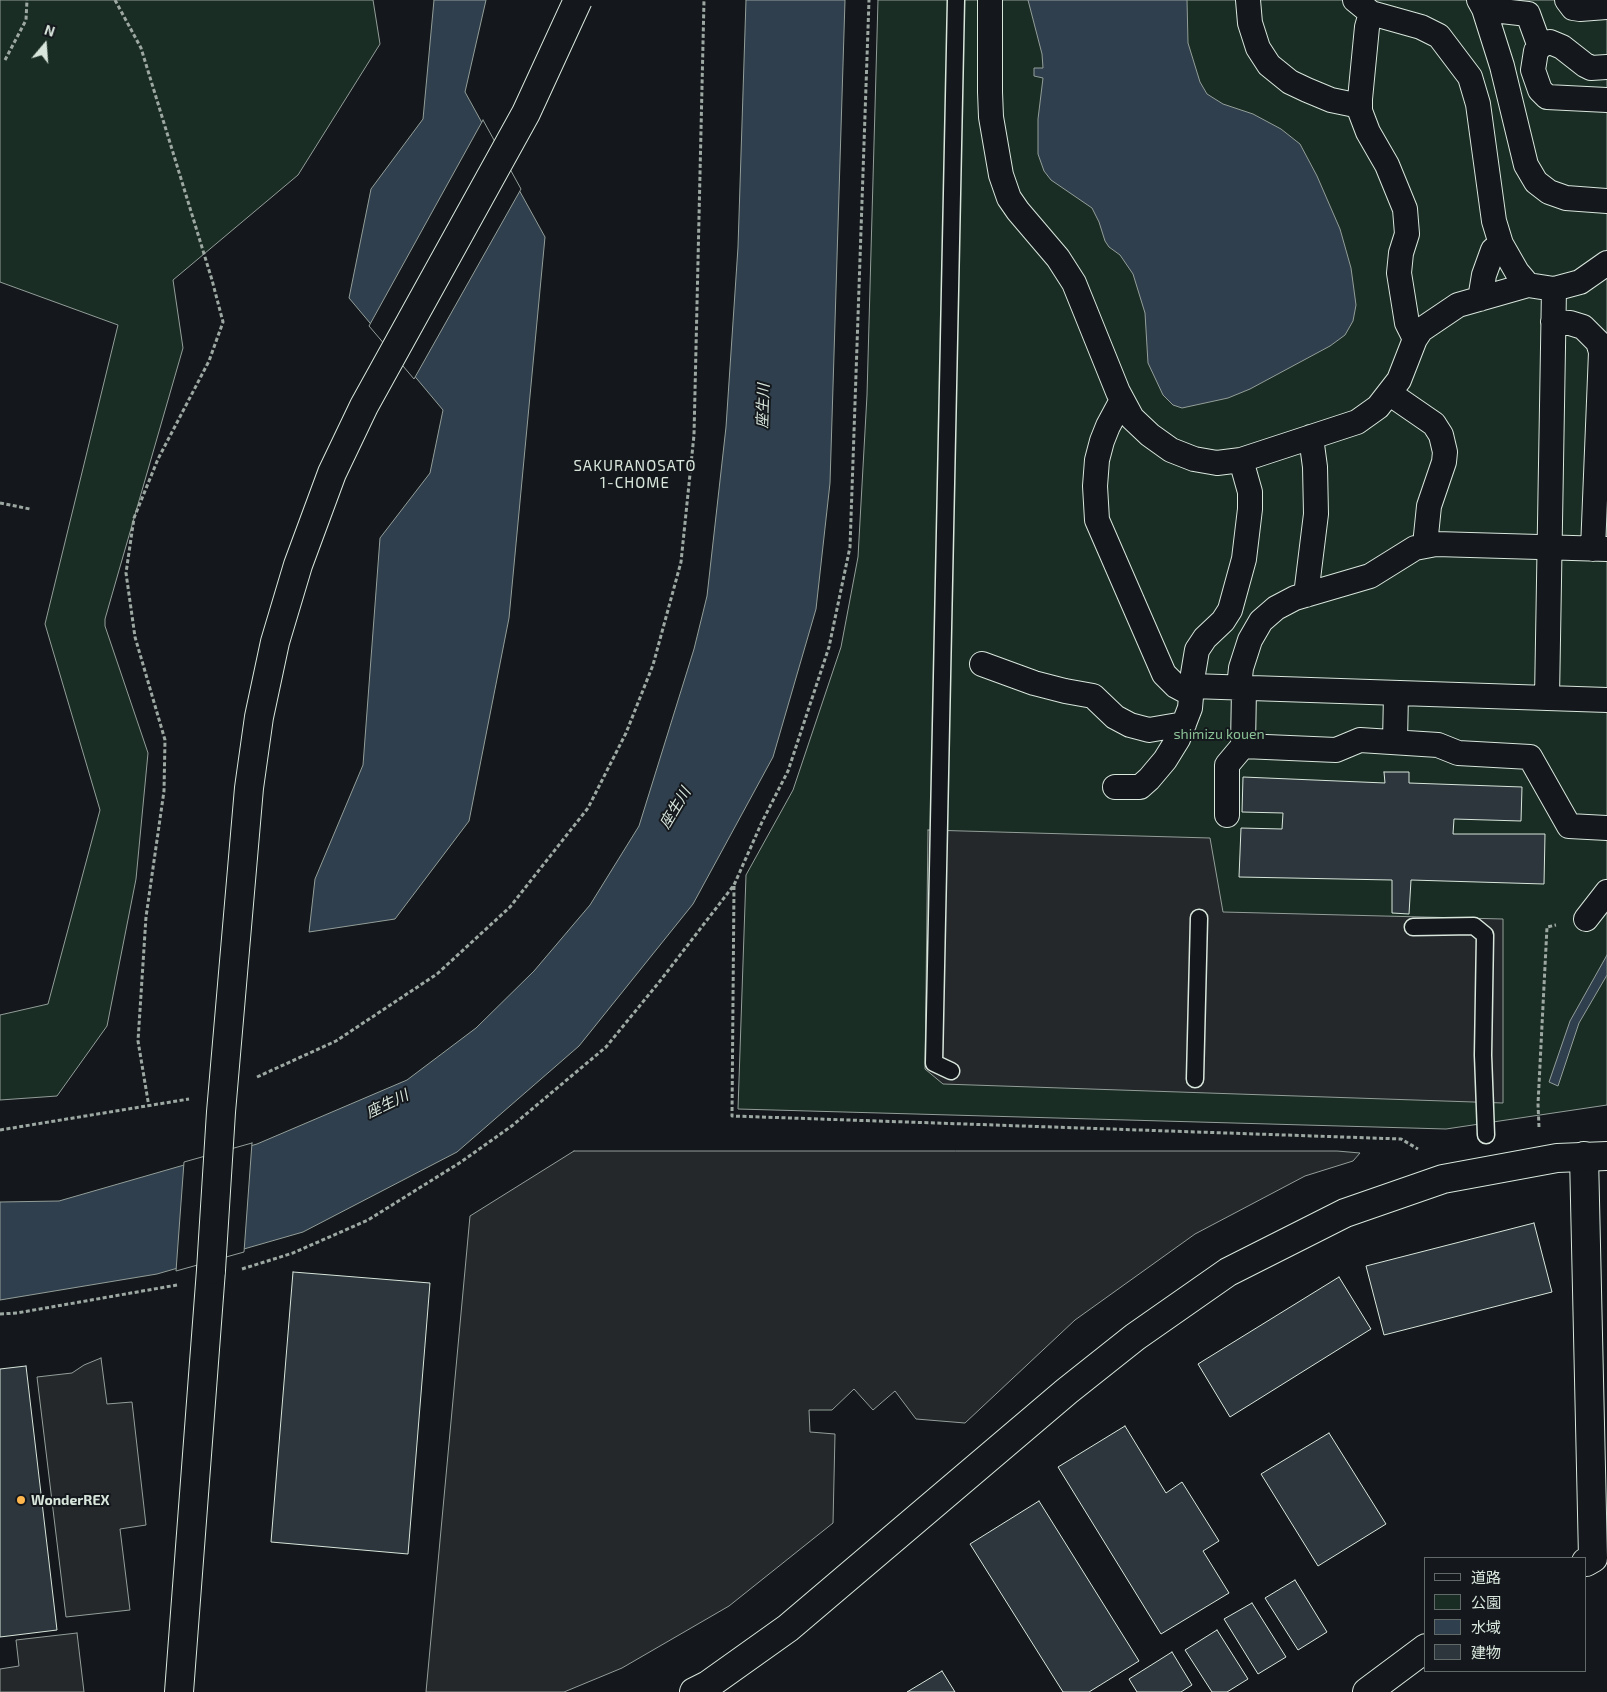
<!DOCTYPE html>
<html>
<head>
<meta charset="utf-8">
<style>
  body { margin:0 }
  #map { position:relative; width:1607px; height:1692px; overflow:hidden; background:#14181c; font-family:"Exo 2","Noto Sans JP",sans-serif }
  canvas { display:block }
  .legend { position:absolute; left:1424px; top:1557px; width:162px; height:115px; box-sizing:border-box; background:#14181c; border:1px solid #626a69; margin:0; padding:6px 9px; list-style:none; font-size:15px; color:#d8e6dc }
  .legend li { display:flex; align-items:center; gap:10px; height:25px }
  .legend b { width:25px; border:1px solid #626a69 }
  .north { position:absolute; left:20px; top:20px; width:50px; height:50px; -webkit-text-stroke:4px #14181c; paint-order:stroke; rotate:18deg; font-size:14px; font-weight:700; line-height:20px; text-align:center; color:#d8e6dc }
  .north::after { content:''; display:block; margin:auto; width:18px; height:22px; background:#d8e6dc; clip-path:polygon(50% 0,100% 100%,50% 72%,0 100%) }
</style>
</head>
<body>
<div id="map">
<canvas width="1607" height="1692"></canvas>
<ul class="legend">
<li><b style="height:6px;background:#14181c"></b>道路</li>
<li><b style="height:14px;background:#1a2d24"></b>公園</li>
<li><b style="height:14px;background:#2f3f4d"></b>水域</li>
<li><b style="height:14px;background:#2c363c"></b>建物</li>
</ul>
<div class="north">N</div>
</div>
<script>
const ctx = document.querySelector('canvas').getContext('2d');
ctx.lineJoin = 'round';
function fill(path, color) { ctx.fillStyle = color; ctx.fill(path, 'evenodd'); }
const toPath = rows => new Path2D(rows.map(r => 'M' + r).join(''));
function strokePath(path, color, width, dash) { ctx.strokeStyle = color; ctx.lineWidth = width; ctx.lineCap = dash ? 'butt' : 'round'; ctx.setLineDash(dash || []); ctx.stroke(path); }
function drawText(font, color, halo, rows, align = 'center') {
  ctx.font = font + ' "Exo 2","Noto Sans JP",sans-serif'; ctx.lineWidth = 4; ctx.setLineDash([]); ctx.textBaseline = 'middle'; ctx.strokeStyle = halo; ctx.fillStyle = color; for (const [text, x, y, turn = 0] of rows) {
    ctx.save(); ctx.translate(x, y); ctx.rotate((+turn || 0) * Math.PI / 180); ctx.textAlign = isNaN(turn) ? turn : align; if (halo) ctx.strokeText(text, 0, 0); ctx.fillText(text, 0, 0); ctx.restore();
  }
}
const green = toPath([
  [0,0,373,0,380,44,298,175,173,280,183,348,105,619,105,626,148,753,136,879,107,1026,57,1096,0,1100,0,1015,48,1004,100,810,45,624,118,325,0,282,0,0],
  [878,0,1607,0,1607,1105,1446,1129,738,1109,746,875,793,790,841,647,858,557,867,395,878,0]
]);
fill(green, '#1a2d24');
strokePath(green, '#939e99', 1);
const parking = toPath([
  [928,830,1210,838,1223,912,1503,919,1503,1103,943,1084,925,1069,928,830],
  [574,1151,1337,1151,1360,1153,1353,1161,1305,1176,1195,1234,1075,1320,965,1423,916,1419,895,1391,873,1410,854,1389,832,1410,809,1410,810,1432,835,1434,833,1523,729,1606,622,1668,564,1692,426,1692,470,1216,574,1151],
  [101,1358,107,1404,132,1402,146,1525,120,1529,130,1610,66,1617,37,1377,72,1373,84,1365,101,1358],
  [77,1633,84,1692,0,1692,0,1669,19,1666,16,1640,77,1633]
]);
fill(parking, '#24282b');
strokePath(parking, '#939e99', 1);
const water = toPath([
  [434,0,486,0,465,92,545,237,509,618,469,821,395,919,309,932,315,879,363,765,380,538,430,473,443,410,349,298,371,189,423,119,434,0],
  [746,0,845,0,830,483,816,609,773,757,693,904,579,1046,457,1152,303,1232,157,1274,0,1300,0,1202,59,1201,257,1144,407,1080,476,1028,534,971,590,905,639,826,694,649,707,596,726,427,738,247,746,0],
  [1028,0,1187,0,1188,43,1200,82,1207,94,1223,104,1253,114,1281,129,1300,144,1317,176,1340,229,1351,268,1356,305,1353,321,1345,335,1330,346,1250,389,1228,398,1182,408,1173,405,1163,395,1148,363,1145,313,1133,274,1120,255,1109,247,1105,241,1099,222,1092,208,1051,180,1044,171,1038,154,1038,119,1043,78,1034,76,1034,68,1043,68,1042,54,1028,0],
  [1607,955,1607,975,1579,1023,1558,1086,1549,1082,1570,1021,1607,955]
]);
fill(water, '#2f3f4d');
strokePath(water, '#939e99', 1);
const pier = toPath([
  [483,120,521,189,414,379,369,326,483,120],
  [252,1143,244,1252,176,1271,184,1162,252,1143]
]);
fill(pier, '#14181c');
strokePath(pier, '#939e99', 1);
const building = toPath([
  [1384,772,1409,772,1409,783,1522,787,1521,821,1454,819,1453,834,1545,834,1544,884,1411,880,1409,914,1392,913,1392,880,1239,877,1241,828,1282,829,1283,813,1242,812,1243,777,1385,783,1384,772],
  [1534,1223,1552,1292,1384,1335,1366,1266,1534,1223],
  [293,1272,430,1283,408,1554,271,1542,293,1272],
  [1339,1277,1371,1329,1230,1417,1198,1364,1339,1277],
  [26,1366,57,1630,0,1637,0,1369,26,1366],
  [1125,1426,1166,1493,1182,1482,1219,1541,1203,1551,1229,1593,1161,1634,1058,1467,1125,1426],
  [1329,1433,1386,1524,1318,1566,1261,1474,1329,1433],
  [1039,1501,1139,1661,1089,1692,1063,1692,970,1544,1039,1501],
  [1295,1580,1327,1632,1298,1650,1265,1598,1295,1580],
  [1252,1603,1286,1657,1258,1674,1224,1619,1252,1603],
  [1217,1630,1248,1679,1227,1692,1212,1692,1185,1650,1217,1630],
  [1172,1652,1192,1685,1181,1692,1137,1692,1129,1679,1172,1652],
  [942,1671,955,1692,907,1692,942,1671]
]);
fill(building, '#2c363c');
strokePath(building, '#d8e6dc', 1);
const service = toPath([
  [1413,927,1474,926,1485,935,1483,1055,1486,1135],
  [951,1071,934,1063,956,0],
  [1195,1079,1199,918]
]);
const pedestrian = toPath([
  [990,0,990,92,991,117,1001,175,1009,198,1018,211,1058,258,1074,283,1118,392,1132,418,1150,435,1171,450,1194,459,1217,463,1241,460,1357,422,1378,407,1399,380,1415,339,1421,330,1458,305,1528,285],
  [1248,0,1250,23,1258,48,1269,65,1290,82,1307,90,1331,100,1360,106],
  [1355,0,1371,13,1421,27,1439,36,1470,77,1478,104,1494,221,1501,244,1517,272,1528,285,1554,289,1580,282,1607,263],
  [1479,0,1484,9,1502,66,1526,165,1536,182,1549,192,1566,198,1607,201],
  [1567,0,1573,8,1580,9,1607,7],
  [1484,9,1528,14,1540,47],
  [1371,13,1367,27,1360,99,1360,111,1368,132,1387,165,1405,209,1407,234,1401,253,1399,273,1407,323,1415,339],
  [1607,67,1591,68,1585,65,1562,47,1550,42,1542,45,1536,51,1533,70,1540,90,1547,97,1607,100],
  [1480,299,1484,275,1493,250,1501,244],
  [1553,322,1570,323,1583,327,1598,342,1601,352,1593,549],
  [1389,393,1434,424,1441,435,1445,452,1444,462,1429,506,1425,545],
  [1122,400,1108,426,1102,441,1097,460,1095,486,1097,520,1164,674,1176,686,1191,694],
  [1306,595,1316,514,1315,467,1311,437],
  [982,664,1034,683,1065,691,1093,696,1115,717,1130,725,1149,730,1184,724],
  [1192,686,1607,700],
  [1239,687,1241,668,1250,640,1261,621,1276,608,1295,598,1370,576,1415,548,1436,544,1607,549],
  [1547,698,1554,289],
  [1395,742,1396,693],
  [1243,746,1336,750,1360,740,1438,745,1458,753,1530,757,1569,826,1607,828],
  [1115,787,1140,787,1149,779,1165,760,1178,739,1190,708,1193,674,1197,650,1205,638,1223,621,1230,610,1244,559,1250,509,1250,492,1241,460],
  [1227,815,1227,765,1243,746,1244,688],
  [1586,919,1607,892]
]);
const minor = toPath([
  [1584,1156,1593,1558,1586,1562],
  [1367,1692,1426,1648]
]);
const tertiary = toPath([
  [179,1692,211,1270],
  [694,1692,708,1685,788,1628,1067,1391,1135,1337,1228,1272,1345,1213,1443,1179,1557,1158,1607,1156]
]);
strokePath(service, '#d8e6dc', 19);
strokePath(pedestrian, '#d8e6dc', 26);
strokePath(minor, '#d8e6dc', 30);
strokePath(tertiary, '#d8e6dc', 30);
strokePath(toPath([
  [115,0,141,48,212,280,223,322,209,361,158,459,134,518,126,573,135,637,165,740,164,791,146,917,138,1041,149,1107],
  [5,60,26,20,27,0],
  [0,503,30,509],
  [734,886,732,1116,1401,1139,1418,1149],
  [257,1077,336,1041,437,974,510,907,588,808,626,733,653,665,681,562,694,435,704,0],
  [1539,1127,1538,1104,1547,927,1556,925],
  [0,1130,189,1099],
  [242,1269,293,1253,368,1220,461,1162,513,1125,606,1047,660,981,734,885,762,822,788,771,829,647,850,547,869,0],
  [0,1314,17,1313,177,1285]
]), '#9da8a2', 3, [4, 2.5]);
strokePath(service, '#14181c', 16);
strokePath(pedestrian, '#14181c', 24);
strokePath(minor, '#14181c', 28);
strokePath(tertiary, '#14181c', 28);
const tertiaryBridge = toPath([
  [211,1270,221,1112,249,788,259,717,275,642,298,565,332,473,364,406,526,113,578,0]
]);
strokePath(tertiaryBridge, '#d8e6dc', 30, []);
strokePath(tertiaryBridge, '#14181c', 28);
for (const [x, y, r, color] of [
  [21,1500,5,"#ffb74d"]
]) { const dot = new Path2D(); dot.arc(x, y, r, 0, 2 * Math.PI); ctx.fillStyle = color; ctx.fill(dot); strokePath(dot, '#14181c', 2); }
drawText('14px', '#8ac095', '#14181c', [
  ["shimizu kouen",1219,734]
]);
drawText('bold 14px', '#d8e6dc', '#14181c', [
  ["WonderREX",31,1500]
], 'left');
drawText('italic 15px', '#d8e6dc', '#14181c', [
  ["座生川",763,406,-88],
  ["座生川",675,808,-59],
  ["座生川",387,1104,-26]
]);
ctx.letterSpacing = '1px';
drawText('15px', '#d8e6dc', '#14181c', [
  ["SAKURANOSATO",635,466],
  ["1-CHOME",635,483]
]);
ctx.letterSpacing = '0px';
</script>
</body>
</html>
